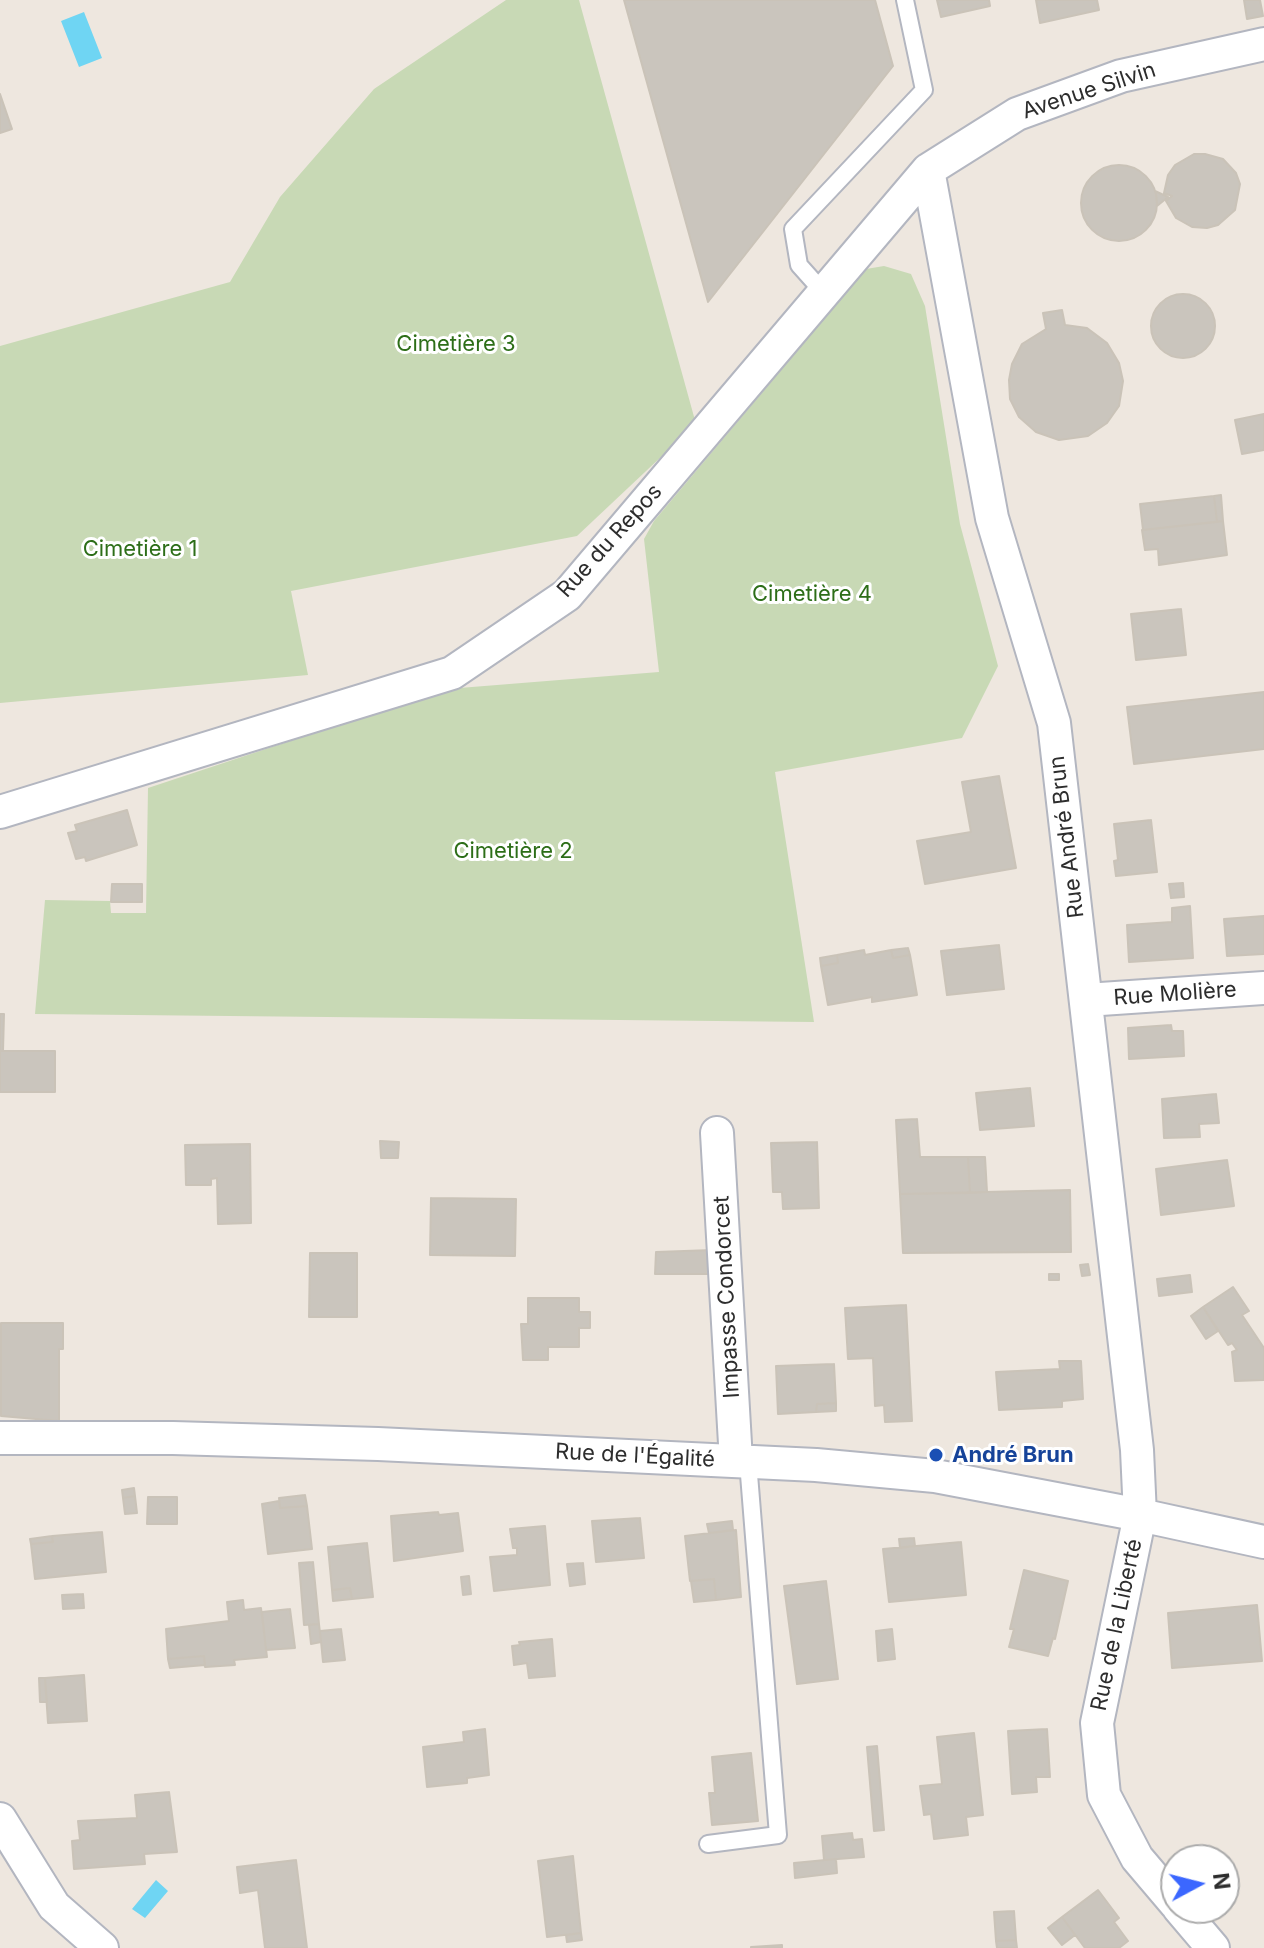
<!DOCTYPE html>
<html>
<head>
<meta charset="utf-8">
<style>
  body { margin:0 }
  #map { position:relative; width:1264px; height:1948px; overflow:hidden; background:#eee7df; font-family:Inter,sans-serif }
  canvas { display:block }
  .north { position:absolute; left:1160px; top:1844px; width:80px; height:80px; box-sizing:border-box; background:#fff; border:2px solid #ababab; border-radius:50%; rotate:83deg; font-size:22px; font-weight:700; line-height:32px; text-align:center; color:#2d2d2d }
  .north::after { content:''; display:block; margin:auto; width:28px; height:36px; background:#3b67ff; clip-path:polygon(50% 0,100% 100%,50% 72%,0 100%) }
</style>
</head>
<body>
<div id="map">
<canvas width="1264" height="1948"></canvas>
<div class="north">N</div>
</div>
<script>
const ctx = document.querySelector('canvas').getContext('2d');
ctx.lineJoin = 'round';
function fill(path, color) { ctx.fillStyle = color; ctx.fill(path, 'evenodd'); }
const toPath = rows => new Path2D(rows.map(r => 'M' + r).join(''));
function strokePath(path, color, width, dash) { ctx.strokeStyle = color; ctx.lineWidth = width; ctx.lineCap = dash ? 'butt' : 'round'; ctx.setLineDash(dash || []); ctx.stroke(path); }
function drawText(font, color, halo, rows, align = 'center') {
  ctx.font = font + ' Inter,sans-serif'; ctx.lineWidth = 6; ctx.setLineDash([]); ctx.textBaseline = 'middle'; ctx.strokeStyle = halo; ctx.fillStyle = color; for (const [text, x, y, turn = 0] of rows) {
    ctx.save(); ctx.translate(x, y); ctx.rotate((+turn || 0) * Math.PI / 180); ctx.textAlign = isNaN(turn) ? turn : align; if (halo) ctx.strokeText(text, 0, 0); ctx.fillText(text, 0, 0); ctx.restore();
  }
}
fill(toPath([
  [506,0,579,0,696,424,577,536,291,591,308,675,0,703,0,346,230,282,280,197,374,89],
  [884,266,911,274,925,306,960,524,998,666,962,738,775,772,814,1022,35,1014,45,900,110,901,111,913,146,913,148,788,447,689,659,672,644,539,654,521,866,269]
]), '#c8d9b5');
fill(toPath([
  [84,12,102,58,79,67,61,21],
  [156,1880,168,1891,145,1918,132,1909]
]), '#6fd5f3');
const building = toPath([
  [624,0,875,0,893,66,708,302,624,0],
  [937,0,989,0,990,6,941,17,937,0],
  [1036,0,1097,0,1099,10,1040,23,1036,0],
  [1244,0,1260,0,1263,16,1247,19,1244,0],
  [0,94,12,129,0,133,0,94],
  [1194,154,1205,154,1223,159,1236,173,1240,184,1235,210,1218,225,1207,228,1192,227,1176,218,1166,201,1172,196,1164,193,1168,175,1175,165,1194,154],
  '1081 203a38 38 0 1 1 76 0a38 38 0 1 1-76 0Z',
  [1155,191,1168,197,1157,206,1156,193,1155,191],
  '1151 326a32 32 0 1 1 64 0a32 32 0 1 1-64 0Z',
  [1062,310,1065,325,1087,328,1107,343,1119,363,1123,381,1119,406,1107,423,1088,436,1059,440,1036,432,1019,417,1010,399,1009,380,1012,364,1022,344,1046,329,1043,313,1062,310],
  [1264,414,1264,450,1242,454,1235,420,1264,414],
  [1221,495,1223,521,1217,522,1214,496,1221,495],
  [1214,496,1217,522,1143,530,1140,504,1214,496],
  [1223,521,1227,555,1159,565,1158,549,1145,550,1142,530,1223,521],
  [1181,609,1186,655,1136,660,1131,614,1181,609],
  [1264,692,1264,749,1134,764,1127,707,1264,692],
  [999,776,1016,868,925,884,917,841,971,832,962,782,999,776],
  [127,810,137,845,86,861,85,857,76,859,68,833,77,831,75,825,127,810],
  [1151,820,1157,872,1116,876,1114,861,1118,860,1114,824,1151,820],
  [1183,883,1184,897,1171,898,1169,884,1183,883],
  [112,884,142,884,142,902,111,902,112,884],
  [1190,906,1193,958,1129,962,1127,925,1172,922,1172,908,1190,906],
  [1264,916,1264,954,1227,956,1224,919,1264,916],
  [999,945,1004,989,947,995,941,951,999,945],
  [908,948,910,955,893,958,891,950,908,948],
  [864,950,865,955,891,950,893,958,910,955,917,995,872,1002,872,997,828,1005,821,966,838,963,837,955,864,950],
  [837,955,838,963,821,966,820,958,837,955],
  [0,1014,4,1014,3,1051,0,1051,0,1014],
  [1171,1025,1172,1031,1183,1031,1184,1056,1129,1059,1128,1028,1171,1025],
  [0,1051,55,1051,55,1092,0,1092,0,1051],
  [1030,1088,1034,1126,980,1130,976,1093,1030,1088],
  [1216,1094,1219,1123,1199,1124,1200,1137,1164,1138,1162,1099,1216,1094],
  [917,1119,920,1157,968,1157,970,1193,900,1194,896,1120,917,1119],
  [380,1141,399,1142,398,1158,381,1158,380,1141],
  [817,1142,819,1208,783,1209,782,1192,773,1192,771,1143,817,1142],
  [250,1144,251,1223,218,1224,217,1178,211,1179,211,1185,186,1185,185,1145,250,1144],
  [968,1157,985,1157,987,1192,970,1193,968,1157],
  [1227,1160,1234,1206,1161,1215,1156,1169,1227,1160],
  [1070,1190,1071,1252,903,1253,900,1194,1070,1190],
  [431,1198,516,1199,515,1256,430,1255,431,1198],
  [713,1250,713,1274,655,1274,656,1252,713,1250],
  [310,1253,357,1253,357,1317,309,1317,310,1253],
  [1088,1264,1090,1275,1082,1276,1080,1265,1088,1264],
  [1049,1274,1059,1274,1059,1280,1049,1280,1049,1274],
  [1190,1275,1192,1292,1159,1296,1157,1279,1190,1275],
  [1233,1287,1249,1311,1242,1315,1264,1348,1264,1380,1235,1381,1232,1352,1237,1350,1232,1343,1228,1345,1203,1307,1233,1287],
  [528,1298,579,1298,579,1312,590,1312,590,1328,579,1328,579,1347,548,1347,548,1360,523,1360,521,1324,528,1324,528,1298],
  [906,1305,912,1421,885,1422,884,1405,875,1406,873,1358,848,1359,845,1308,906,1305],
  [1203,1307,1218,1331,1206,1339,1191,1316,1203,1307],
  [1,1323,63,1323,63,1349,59,1349,59,1421,1,1416,1,1323],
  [1059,1361,1081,1361,1083,1399,1062,1401,1062,1407,999,1410,996,1372,1060,1369,1059,1361],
  [834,1364,836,1403,817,1404,816,1412,778,1414,776,1366,834,1364],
  [836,1403,836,1411,816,1412,817,1404,836,1403],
  [134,1488,135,1496,123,1498,122,1490,134,1488],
  [305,1495,307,1506,280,1508,279,1498,305,1495],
  [135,1496,137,1513,125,1514,123,1498,135,1496],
  [148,1497,177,1497,177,1524,147,1524,148,1497],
  [279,1501,280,1508,307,1506,312,1549,268,1554,262,1504,279,1501],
  [438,1512,439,1515,458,1513,463,1551,394,1561,391,1516,438,1512],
  [640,1518,644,1558,596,1562,592,1521,640,1518],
  [732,1521,733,1530,709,1533,707,1524,732,1521],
  [545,1526,550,1585,494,1591,490,1557,517,1555,517,1548,513,1548,510,1529,545,1526],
  [736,1530,741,1597,716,1600,714,1579,690,1581,685,1536,736,1530],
  [102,1532,106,1572,35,1579,31,1544,53,1542,52,1536,102,1532],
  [52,1536,53,1542,31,1544,30,1539,52,1536],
  [914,1538,915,1546,900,1548,899,1539,914,1538],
  [961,1542,966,1595,889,1602,883,1549,961,1542],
  [367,1543,373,1597,352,1599,350,1588,332,1590,328,1547,367,1543],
  [313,1562,319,1624,304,1625,299,1563,313,1562],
  [583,1563,585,1584,570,1586,567,1564,583,1563],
  [1024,1570,1068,1581,1055,1639,1053,1638,1048,1656,1009,1647,1014,1629,1010,1629,1024,1570],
  [469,1576,471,1594,463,1595,461,1577,469,1576],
  [714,1579,716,1600,694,1602,691,1581,714,1579],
  [826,1581,838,1679,797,1684,784,1586,826,1581],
  [350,1588,352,1599,333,1601,332,1590,350,1588],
  [83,1594,84,1608,63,1609,62,1595,83,1594],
  [243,1600,244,1610,261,1608,267,1657,234,1660,235,1665,205,1667,204,1656,168,1659,166,1629,229,1621,227,1602,243,1600],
  [1257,1605,1262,1661,1172,1668,1168,1613,1257,1605],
  [290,1609,295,1648,266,1650,262,1612,290,1609],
  [319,1624,321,1642,311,1644,309,1625,319,1624],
  [341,1629,345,1660,323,1662,320,1631,341,1629],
  [892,1629,895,1659,878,1661,876,1631,892,1629],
  [552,1639,555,1676,529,1678,527,1663,514,1665,512,1646,520,1645,519,1642,552,1639],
  [204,1656,205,1665,170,1668,168,1659,204,1656],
  [84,1675,87,1721,48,1723,45,1678,84,1675],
  [39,1678,45,1678,47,1702,40,1702,39,1678],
  [485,1729,489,1775,467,1778,467,1783,427,1787,423,1747,464,1742,463,1732,485,1729],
  [1047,1729,1050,1777,1036,1777,1037,1792,1012,1794,1008,1731,1047,1729],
  [974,1733,983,1815,966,1817,968,1835,934,1839,931,1814,924,1815,920,1786,942,1784,937,1737,974,1733],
  [877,1746,884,1830,874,1831,867,1747,877,1746],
  [751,1753,758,1821,712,1825,709,1793,715,1793,712,1757,751,1753],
  [169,1792,177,1852,144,1854,145,1864,74,1869,72,1841,80,1840,78,1821,137,1818,135,1795,169,1792],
  [852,1833,853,1840,862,1839,864,1857,824,1860,822,1836,852,1833],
  [573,1856,581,1933,547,1937,538,1861,573,1856],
  [836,1859,837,1873,795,1878,794,1863,836,1859],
  [296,1860,307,1948,265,1948,258,1890,240,1893,237,1867,296,1860],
  [1098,1890,1119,1918,1114,1922,1128,1941,1119,1948,1085,1948,1062,1917,1098,1890],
  [1014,1911,1016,1940,996,1941,994,1912,1014,1911],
  [1062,1917,1075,1935,1062,1945,1048,1928,1062,1917],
  [581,1933,582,1940,567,1942,566,1935,581,1933],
  [1016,1940,1017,1948,997,1948,996,1941,1016,1940],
  [782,1945,782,1948,751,1948,751,1947,782,1945]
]);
fill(building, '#cac5bd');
strokePath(building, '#cac3b8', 2);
const service = toPath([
  [824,293,799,265,793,229,924,90,905,0],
  [708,1844,778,1835,748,1462]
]);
const minor = toPath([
  [928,170,992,518,1054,723,1137,1450,1140,1515,1097,1723,1104,1795,1137,1858,1176,1904],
  [0,812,452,673,567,595,928,170,1017,114,1121,76,1264,44],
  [1086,1000,1264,988],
  [717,1133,736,1461],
  [0,1438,173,1438,378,1444,816,1465,935,1476,1140,1515,1264,1542],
  [0,1819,54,1906,102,1948],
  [1179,1908,1213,1948]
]);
strokePath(service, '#b3b6c0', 20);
strokePath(minor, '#b3b6c0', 36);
strokePath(service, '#fff', 16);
strokePath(minor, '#fff', 32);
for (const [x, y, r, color] of [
  [936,1455,8,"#1a4fb4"]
]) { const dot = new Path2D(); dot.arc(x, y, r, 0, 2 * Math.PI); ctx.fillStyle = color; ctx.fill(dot); strokePath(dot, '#fff', 3); }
drawText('22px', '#2d2d2d', '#fff', [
  ["Avenue Silvin",1089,91,-18],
  ["Rue du Repos",610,541,-48],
  ["Rue André Brun",1067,837,-97],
  ["Rue Molière",1175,994,-4],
  ["Impasse Condorcet",727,1297,-93],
  ["Rue de l'Égalité",635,1456,3],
  ["Rue de la Liberté",1117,1625,-78]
]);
drawText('22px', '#2d6e18', '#fff', [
  ["Cimetière 3",456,344],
  ["Cimetière 1",140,549],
  ["Cimetière 4",812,594],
  ["Cimetière 2",513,851]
]);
drawText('bold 22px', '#164399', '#fff', [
  ["André Brun",952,1455]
], 'left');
</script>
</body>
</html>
